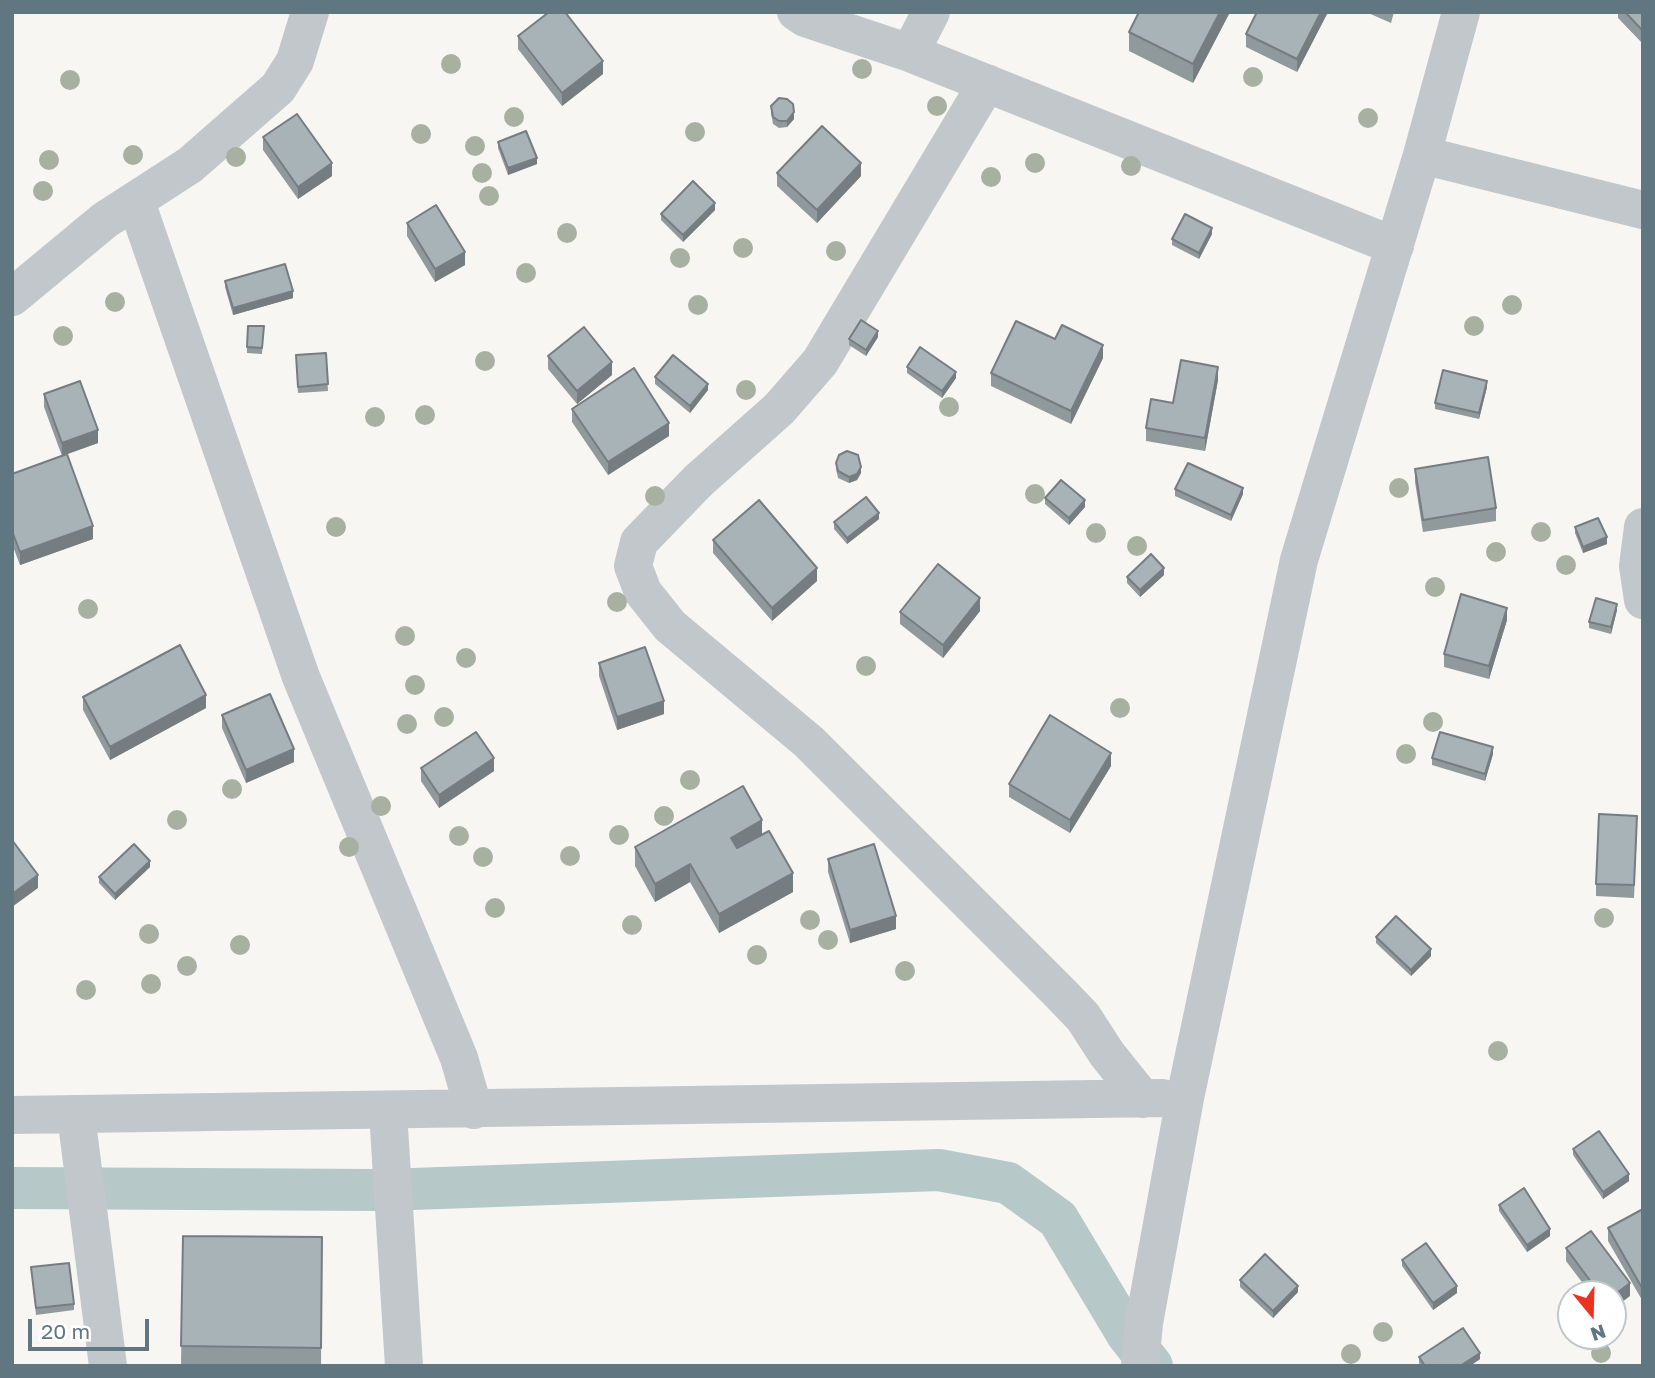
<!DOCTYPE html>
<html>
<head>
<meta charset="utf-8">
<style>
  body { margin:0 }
  #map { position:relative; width:1655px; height:1378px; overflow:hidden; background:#f7f6f3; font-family:"Golos Text",sans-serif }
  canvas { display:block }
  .frame { position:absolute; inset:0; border:14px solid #607680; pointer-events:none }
  .north { position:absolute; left:1557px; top:1280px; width:70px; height:70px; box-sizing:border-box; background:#fff; border:2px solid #bfc8cc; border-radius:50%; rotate:161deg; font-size:19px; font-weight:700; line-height:28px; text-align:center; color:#607680 }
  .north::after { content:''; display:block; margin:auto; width:24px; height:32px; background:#eb331f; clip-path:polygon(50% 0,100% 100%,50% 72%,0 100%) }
  .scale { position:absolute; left:28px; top:1319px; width:121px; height:32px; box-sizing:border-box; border:4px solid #607680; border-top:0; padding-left:9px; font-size:21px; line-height:24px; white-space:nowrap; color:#607680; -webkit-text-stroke:5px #fff; paint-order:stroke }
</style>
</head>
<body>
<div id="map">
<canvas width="1655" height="1378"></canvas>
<div class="frame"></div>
<div class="north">N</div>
<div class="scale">20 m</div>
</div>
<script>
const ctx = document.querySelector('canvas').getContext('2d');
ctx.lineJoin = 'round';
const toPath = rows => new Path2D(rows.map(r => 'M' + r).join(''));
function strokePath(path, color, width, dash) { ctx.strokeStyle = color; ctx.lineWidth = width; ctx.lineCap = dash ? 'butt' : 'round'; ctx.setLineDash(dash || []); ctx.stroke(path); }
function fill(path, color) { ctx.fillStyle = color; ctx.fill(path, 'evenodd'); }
strokePath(toPath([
  [12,1188,378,1190],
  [413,1189,939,1170,1008,1183,1058,1219,1127,1334,1152,1366]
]), '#b7c8c9', 42);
strokePath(toPath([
  [796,12,805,18,910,53,1395,246],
  [910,53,931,12],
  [987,83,820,362,779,409,698,481,639,542,633,566,643,592,670,626,809,742,1061,994,1083,1017,1107,1054,1143,1099],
  [1422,155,1643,210],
  [136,202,301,677,459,1058,474,1110],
  [12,297,105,220,190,165,278,88,295,61,310,12],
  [1643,527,1638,566,1643,600],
  [388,1112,404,1366],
  [12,1115,1162,1098],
  [76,1115,108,1366],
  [1140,1366,1144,1323,1185,1098,1299,560,1422,155,1461,12]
]), '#c1c7ca', 38);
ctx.fillStyle = '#a8b0a2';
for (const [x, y] of [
  [451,64],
  [862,69],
  [1253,77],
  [70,80],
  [937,106],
  [514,117],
  [1368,118],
  [695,132],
  [421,134],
  [475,146],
  [133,155],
  [236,157],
  [49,160],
  [1035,163],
  [1131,166],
  [482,173],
  [991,177],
  [43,191],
  [489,196],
  [567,233],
  [743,248],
  [836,251],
  [680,258],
  [526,273],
  [115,302],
  [698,305],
  [1512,305],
  [1474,326],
  [63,336],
  [485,361],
  [746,390],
  [949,407],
  [425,415],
  [375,417],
  [1399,488],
  [1035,494],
  [655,496],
  [336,527],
  [1541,532],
  [1096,533],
  [1137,546],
  [1496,552],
  [1566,565],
  [1435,587],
  [617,602],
  [88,609],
  [405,636],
  [466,658],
  [866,666],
  [415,685],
  [1120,708],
  [444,717],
  [1433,722],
  [407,724],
  [1406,754],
  [690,780],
  [232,789],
  [381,806],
  [664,816],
  [177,820],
  [619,835],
  [459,836],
  [349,847],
  [570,856],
  [483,857],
  [495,908],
  [1604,918],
  [810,920],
  [632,925],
  [149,934],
  [828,940],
  [240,945],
  [757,955],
  [187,966],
  [905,971],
  [151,984],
  [86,990],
  [1498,1051],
  [1383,1332],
  [1601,1353],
  [1351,1354]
]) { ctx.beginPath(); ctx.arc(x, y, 10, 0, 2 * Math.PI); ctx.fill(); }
fill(toPath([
  [1139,12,1230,12,1193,83,1129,51,1129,32],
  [1328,12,1297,72,1246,47,1246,34],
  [1366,12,1394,12,1391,23],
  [1618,12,1643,12,1643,44,1618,18],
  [518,36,603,74,562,106,518,49],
  [771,106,794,119,787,127,779,128,773,124,771,113],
  [263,137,332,176,298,199,263,150],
  [498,142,537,164,508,175,498,148],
  [777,173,861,176,817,223,777,186],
  [715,210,683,242,661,220,661,214],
  [407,223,465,265,435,282,407,236],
  [1212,234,1199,259,1172,245,1172,239],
  [225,281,293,298,233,315,225,287],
  [264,326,262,354,247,353,247,347],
  [878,337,866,356,849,345,849,339],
  [1055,339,1103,358,1071,424,991,386,991,373],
  [326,353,328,391,298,393,296,361],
  [548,356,612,375,577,404,548,369],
  [907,367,956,378,942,398,907,373],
  [655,377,708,390,690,413,655,384],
  [1218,380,1205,451,1146,441,1146,428,1173,403],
  [1487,387,1479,419,1435,409,1435,403],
  [44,394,98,443,67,454,93,539,20,565,12,544,12,474,62,456,44,407],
  [572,409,669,436,608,475,572,422],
  [836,463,861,473,857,480,849,483,838,478,836,469],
  [1415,469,1496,508,1496,521,1423,532,1415,482],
  [1175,489,1243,494,1231,521,1175,496],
  [1045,498,1085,507,1069,525,1045,504],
  [879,519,847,544,834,529,834,522],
  [1575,527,1607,544,1583,553,1575,533],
  [713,540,817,581,772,621,713,553],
  [1164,575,1140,597,1127,583,1127,577],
  [1617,610,1611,634,1589,628,1589,622],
  [980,611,943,658,900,624,900,612],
  [1507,620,1489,679,1444,667,1444,654],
  [599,663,664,714,617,730,599,676],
  [83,697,206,708,110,760,83,710],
  [222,715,294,762,246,783,222,728],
  [1493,754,1485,781,1432,765,1432,758],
  [1111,766,1070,833,1009,797,1009,784],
  [421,768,494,771,439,808,421,781],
  [1637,829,1634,898,1596,896,1596,884],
  [762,835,793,892,719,933,690,882,655,902,635,866,635,847],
  [828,859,896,929,850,943,828,872],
  [150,867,115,900,99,883,99,877],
  [1376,937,1431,956,1411,976,1376,943],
  [1573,1149,1629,1181,1603,1199,1573,1155],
  [1499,1205,1550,1236,1527,1252,1499,1211],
  [1643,1209,1642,1300,1608,1241,1608,1228],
  [183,1236,322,1237,321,1366,181,1365],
  [1566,1248,1630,1296,1613,1294,1591,1294,1566,1261],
  [1402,1260,1457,1293,1433,1310,1402,1266],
  [31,1267,74,1304,74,1310,36,1315],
  [1240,1280,1298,1292,1273,1318,1240,1287],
  [1419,1357,1480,1359,1470,1366,1421,1366,1419,1363]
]), '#909a9d');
fill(toPath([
  [1220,12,1230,12,1193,83,1193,64],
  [1321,12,1328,12,1297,72,1297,59],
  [603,61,603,74,562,106,562,93],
  [794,112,794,119,787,127,787,121],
  [537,158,537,164,508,175,508,168],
  [332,163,332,176,298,199,298,187],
  [861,163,861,176,817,223,817,210],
  [715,203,715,210,683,242,683,235],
  [1212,228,1212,234,1199,259,1199,253],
  [465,252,465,265,435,282,435,269],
  [293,291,293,298,233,315,233,308],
  [878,331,878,337,866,356,866,350],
  [1103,345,1103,358,1071,424,1071,411],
  [612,362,612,375,577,404,577,391],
  [1218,367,1218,380,1205,451,1205,438],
  [956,372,956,378,942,398,942,391],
  [1487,381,1487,387,1479,419,1479,413],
  [708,384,708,390,690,413,690,406],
  [669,423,669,436,608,475,608,462],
  [98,430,98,443,62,456,62,443],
  [861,467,861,473,857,480,849,483,849,477],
  [1243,488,1243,494,1231,521,1231,515],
  [1085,500,1085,507,1069,525,1069,518],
  [879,513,879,519,847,544,847,538],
  [93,526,93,539,20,565,20,552],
  [1607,537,1607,544,1583,553,1583,547],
  [817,568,817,581,772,621,772,608],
  [1164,568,1164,575,1140,597,1140,590],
  [980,598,980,611,943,658,943,645],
  [1617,604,1617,610,1611,634,1611,627],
  [1507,608,1507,620,1489,679,1489,666],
  [206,695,206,708,110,760,110,747],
  [664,701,664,714,617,730,617,717],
  [1493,747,1493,754,1485,781,1485,774],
  [294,749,294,762,246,783,246,770],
  [1111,753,1111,766,1070,833,1070,820],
  [494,758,494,771,439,808,439,795],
  [762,820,762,839,731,857,731,838],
  [150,861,150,867,115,900,115,894],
  [690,864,690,882,655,902,655,884],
  [793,873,793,892,719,933,719,914],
  [38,875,38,888,12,907,12,894],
  [896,916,896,929,850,943,850,930],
  [1431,949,1431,956,1411,976,1411,970],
  [1629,1174,1629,1181,1603,1199,1603,1192],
  [1550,1229,1550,1236,1527,1252,1527,1245],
  [1630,1283,1630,1296,1613,1309,1613,1296],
  [1298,1286,1298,1292,1273,1318,1273,1311],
  [1457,1286,1457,1293,1433,1310,1433,1303],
  [1480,1353,1480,1359,1470,1366,1460,1366]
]), '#767d80');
const building = toPath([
  [549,12,565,12,603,61,562,93,518,36,549,12],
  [1139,12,1220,12,1193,64,1129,32,1139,12],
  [1257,12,1321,12,1297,59,1246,34,1257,12],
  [1625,12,1643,12,1643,31,1625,12],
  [779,98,787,99,793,104,794,112,787,121,779,121,773,117,771,106,779,98],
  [297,114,332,163,298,187,263,137,297,114],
  [822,126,861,163,817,210,777,173,822,126],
  [526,131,537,158,508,168,498,142,526,131],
  [693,181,715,203,683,235,661,214,693,181],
  [436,205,465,252,435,269,407,223,436,205],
  [1185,214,1212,228,1199,253,1172,239,1185,214],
  [285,264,293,291,233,308,225,281,285,264],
  [861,320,878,331,866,350,849,339,861,320],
  [1016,321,1055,339,1062,325,1103,345,1071,411,991,373,1016,321],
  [248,326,264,326,262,348,247,347,248,326],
  [584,327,612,362,577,391,548,356,584,327],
  [920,347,956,372,942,391,907,367,920,347],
  [326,353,328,384,298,387,296,355,326,353],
  [673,355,708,384,690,406,655,377,673,355],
  [1181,360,1218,367,1205,438,1146,428,1151,399,1173,403,1181,360],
  [634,368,669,423,608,462,572,409,634,368],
  [1443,370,1487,381,1479,413,1435,403,1443,370],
  [80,381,98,430,62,443,44,394,80,381],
  [847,451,858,455,861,467,857,474,849,477,838,471,836,463,839,455,847,451],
  [67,454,93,526,20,552,12,531,12,474,67,454],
  [1488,457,1496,508,1423,520,1415,469,1488,457],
  [1188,463,1243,488,1231,515,1175,489,1188,463],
  [1061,480,1085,500,1069,518,1045,498,1061,480],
  [866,497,879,513,847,538,834,522,866,497],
  [759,500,817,568,772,608,713,540,759,500],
  [1598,518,1607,537,1583,547,1575,527,1598,518],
  [1151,554,1164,568,1140,590,1127,577,1151,554],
  [938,564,980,598,943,645,900,612,938,564],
  [1461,594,1507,608,1489,666,1444,654,1461,594],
  [1596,598,1617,604,1611,627,1589,622,1596,598],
  [180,645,206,695,110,747,83,697,180,645],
  [645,647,664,701,617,717,599,663,645,647],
  [270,694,294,749,246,770,222,715,270,694],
  [1050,715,1111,753,1070,820,1009,784,1050,715],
  [476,732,494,758,439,795,421,768,476,732],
  [1440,732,1493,747,1485,774,1432,758,1440,732],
  [743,786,762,820,731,838,737,848,769,831,793,873,719,914,690,864,655,884,635,847,743,786],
  [1599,814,1637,816,1634,885,1596,884,1599,814],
  [12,840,38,875,12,894,12,840],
  [134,844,150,861,115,894,99,877,134,844],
  [874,844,896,916,850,930,828,859,874,844],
  [1396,916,1431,949,1411,970,1376,937,1396,916],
  [1599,1131,1629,1174,1603,1192,1573,1149,1599,1131],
  [1524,1188,1550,1229,1527,1245,1499,1205,1524,1188],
  [1643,1209,1643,1287,1642,1288,1608,1228,1643,1209],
  [1591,1231,1630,1283,1613,1296,1613,1294,1600,1294,1566,1248,1591,1231],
  [183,1236,322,1237,321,1348,181,1346,183,1236],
  [1426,1243,1457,1286,1433,1303,1402,1260,1426,1243],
  [1265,1254,1298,1286,1273,1311,1240,1280,1265,1254],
  [69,1263,74,1304,36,1308,31,1267,69,1263],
  [1463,1328,1480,1353,1460,1366,1425,1366,1419,1357,1463,1328]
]);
fill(building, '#a8b3b7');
strokePath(building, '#767d80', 2);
</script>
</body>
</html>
